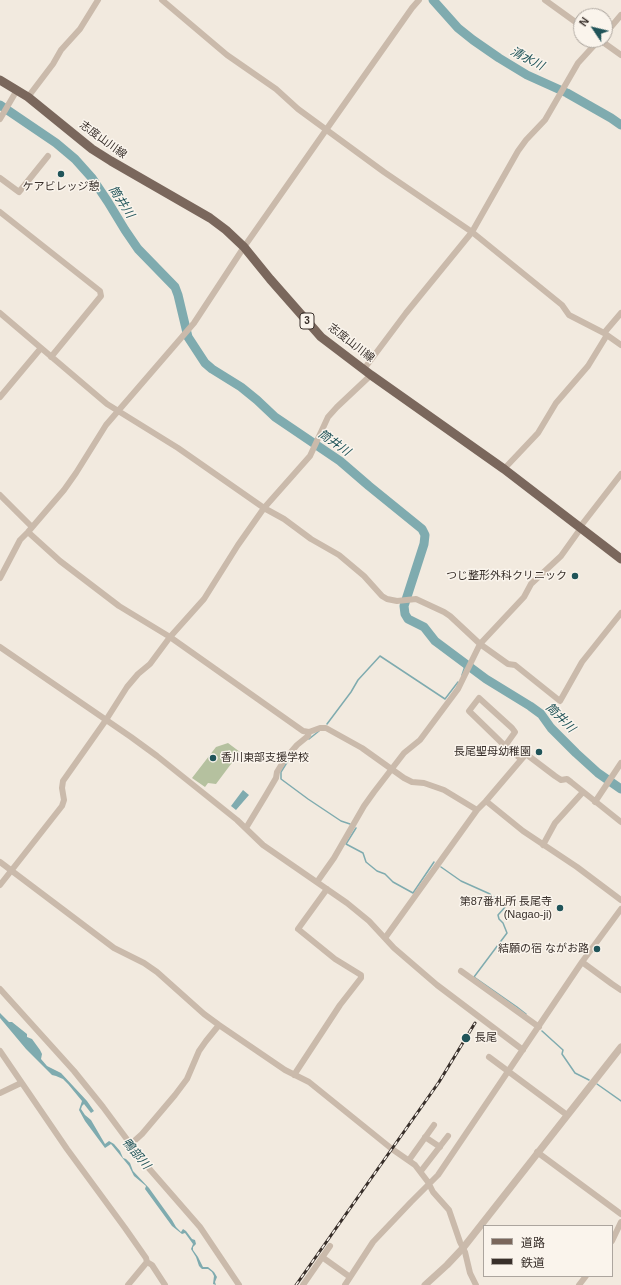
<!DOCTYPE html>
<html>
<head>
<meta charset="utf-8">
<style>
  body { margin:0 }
  #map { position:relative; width:621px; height:1285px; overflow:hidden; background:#f2eadf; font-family:Arial,"Noto Sans JP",sans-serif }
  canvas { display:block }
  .legend { position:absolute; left:483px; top:1225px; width:130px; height:52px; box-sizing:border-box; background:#faf4ec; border:1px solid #aca59e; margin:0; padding:5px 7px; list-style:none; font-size:12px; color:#382f2a }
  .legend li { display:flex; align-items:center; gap:8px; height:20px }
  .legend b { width:20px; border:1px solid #aca59e }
  .north { position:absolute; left:573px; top:8px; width:40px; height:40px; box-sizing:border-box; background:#faf4ec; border:1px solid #aca59e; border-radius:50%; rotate:305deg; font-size:11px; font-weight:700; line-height:16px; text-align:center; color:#382f2a }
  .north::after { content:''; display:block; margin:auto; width:14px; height:18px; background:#205459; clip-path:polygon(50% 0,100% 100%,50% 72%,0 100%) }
</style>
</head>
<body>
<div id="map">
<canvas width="621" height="1285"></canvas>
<ul class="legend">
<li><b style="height:5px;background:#7a675c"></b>道路</li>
<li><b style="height:5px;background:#382f2a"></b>鉄道</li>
</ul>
<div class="north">N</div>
</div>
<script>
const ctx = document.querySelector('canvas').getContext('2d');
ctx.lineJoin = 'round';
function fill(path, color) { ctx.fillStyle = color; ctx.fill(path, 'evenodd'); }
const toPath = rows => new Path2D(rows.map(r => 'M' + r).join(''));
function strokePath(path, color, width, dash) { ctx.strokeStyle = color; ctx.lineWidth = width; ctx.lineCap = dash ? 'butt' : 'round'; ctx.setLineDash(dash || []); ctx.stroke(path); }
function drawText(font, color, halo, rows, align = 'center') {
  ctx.font = font + ' Arial,"Noto Sans JP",sans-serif'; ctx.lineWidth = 3; ctx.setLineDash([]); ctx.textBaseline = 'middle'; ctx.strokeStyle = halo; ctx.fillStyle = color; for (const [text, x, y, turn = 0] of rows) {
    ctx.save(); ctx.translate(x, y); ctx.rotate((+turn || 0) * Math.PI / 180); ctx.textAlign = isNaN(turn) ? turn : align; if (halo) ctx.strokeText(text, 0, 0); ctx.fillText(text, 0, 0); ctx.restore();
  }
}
fill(toPath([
  [228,743,240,752,216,784,208,783,205,787,192,778,216,747]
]), '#b5c19f');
fill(toPath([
  [243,790,249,795,236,810,231,806],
  [0,1013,9,1022,12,1022,27,1034,27,1037,32,1039,40,1050,42,1054,41,1059,47,1066,61,1073,87,1101,94,1111,91,1113,84,1104,82,1106,81,1109,85,1115,91,1120,105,1144,109,1141,114,1144,120,1151,123,1158,126,1159,130,1163,133,1171,149,1188,172,1220,176,1227,181,1232,183,1229,186,1231,192,1239,195,1240,196,1244,193,1247,193,1250,198,1257,203,1267,208,1267,214,1272,217,1277,215,1282,216,1285,213,1284,214,1276,212,1272,208,1269,202,1269,199,1266,196,1257,191,1249,193,1244,185,1233,182,1234,172,1226,145,1189,146,1186,134,1176,129,1166,111,1144,105,1148,85,1121,79,1110,82,1101,68,1084,63,1079,56,1076,52,1075,26,1049,0,1018]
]), '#7fabaf');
strokePath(toPath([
  [462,675,466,663],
  [327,724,351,692,358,680,380,656,445,699,458,682],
  [309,739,319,731],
  [291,756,281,772,281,779,308,799,341,821,350,824],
  [356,828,346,844,363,853,366,862,377,871,385,874,393,882,413,893,434,862],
  [441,867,461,881,490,894,506,906,498,915,499,919,503,923,507,933,474,977,517,1007,526,1014],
  [542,1031,563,1050,562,1054,575,1073,589,1080],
  [597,1084,621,1101]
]), '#7fabaf', 1.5);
strokePath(toPath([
  [433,0,458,28,473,40,499,58,527,75,567,93,611,118,621,125],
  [0,105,56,143,75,159,92,178,108,202,125,230,138,249,175,287,178,295,188,337,205,363,212,369,241,387,257,400,275,417,340,461,369,486,422,529,425,535,424,544,404,606,405,614,408,619,424,627,435,641,486,679,530,706,541,714,551,728,576,753,598,773,621,789]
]), '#7fabaf', 9);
strokePath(toPath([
  [162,0,227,55,276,89,298,109,384,172,472,232,562,305,569,315,604,333,621,345],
  [545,0,581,26],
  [605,34,621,15],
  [600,40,621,55],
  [28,97,53,64,61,50,80,29,98,0],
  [0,119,17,90],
  [0,178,19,192,48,156],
  [0,212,100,291,101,296,51,357],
  [0,313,107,404,178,448,264,508,284,519,311,539,339,555,364,576,382,596,387,599,397,601,416,599,444,612,450,616,480,644,508,664,515,665,560,701,582,662,621,613],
  [604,333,621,313],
  [364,369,406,313,472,232,518,151,526,140,545,120,578,63,599,40],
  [0,397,41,348],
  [504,469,538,433,556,403,588,366,607,335],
  [0,495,32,527],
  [580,527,621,474],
  [28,532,60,561,119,606,170,637,303,731,309,732,320,728,326,728,362,748,404,778,412,782,424,783,444,790,477,810,486,801,523,831,577,867,621,900],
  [0,578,20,540,28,532,64,490,76,473,106,425,194,323,244,247,326,130,412,8,419,0],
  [0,647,131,737,157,756,237,820,263,845,347,903,369,921,394,948,437,985,523,1050],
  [505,746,515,732,512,728,479,698,469,711,505,746,521,759],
  [486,801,526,754,555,776,561,780,567,779,571,782,621,822],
  [595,802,621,763],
  [246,828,266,795,276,778,277,772,285,759,297,745,308,736,309,732],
  [543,845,555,823,583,792],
  [0,862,114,948,144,963,157,972,204,1014,219,1025,285,1070,309,1082,392,1149,415,1165,428,1182,433,1192,449,1210,460,1242,465,1252,470,1273,476,1285],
  [317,882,334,858,364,806,374,792,404,753,420,740,458,689,480,644,524,597,531,584,561,556,581,528],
  [0,885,62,806,64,800,62,788,63,781,106,720,127,687,138,674,150,664,170,637,204,599,238,545,264,508,310,456,328,417,337,407,371,375],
  [385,938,477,810],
  [582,962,612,984,621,990],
  [461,971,539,1027],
  [0,989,74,1071,103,1107,146,1165,200,1227,239,1285],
  [0,1051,67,1149,125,1228,146,1258,147,1262,152,1265,165,1285],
  [489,1057,567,1115],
  [294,1075,340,1005,361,978,361,975,335,959,298,929,327,889],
  [0,1093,21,1083],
  [425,1137,440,1147],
  [131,1144,142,1134,175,1095,187,1079,199,1051,206,1041,219,1025],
  [537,1152,621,1214],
  [409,1160,434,1125],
  [421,1171,448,1136],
  [612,1241,621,1222],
  [322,1257,350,1277],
  [128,1285,147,1262],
  [303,1285,330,1246],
  [345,1285,373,1242,411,1202,438,1175,582,962,621,909],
  [579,1285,586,1276]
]), '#cabaab', 6);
strokePath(toPath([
  [425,1285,447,1265,463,1248,621,1047]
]), '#cabaab', 7);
strokePath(toPath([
  [0,80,28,97,92,149,111,161,210,218,226,230,244,247,270,279,321,337,371,375,504,469,621,559]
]), '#7a675c', 9);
const rail = toPath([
  [296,1285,439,1082,475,1023]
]);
strokePath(rail, '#382f2a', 3);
strokePath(rail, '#faf4ec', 1.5, [4.5]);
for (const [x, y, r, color] of [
  [61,174,4,"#205459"],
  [575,576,4,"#205459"],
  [539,752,4,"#205459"],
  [213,758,4,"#205459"],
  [560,908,4,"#205459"],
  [597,949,4,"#205459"],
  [466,1038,5,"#205459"]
]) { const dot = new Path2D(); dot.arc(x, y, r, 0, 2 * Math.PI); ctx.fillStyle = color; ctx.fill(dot); strokePath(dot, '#faf4ec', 1.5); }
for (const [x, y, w] of [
  [307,321,14]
]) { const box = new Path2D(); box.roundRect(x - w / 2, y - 8, w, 16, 3); ctx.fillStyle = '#faf4ec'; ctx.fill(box); strokePath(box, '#382f2a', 1); }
drawText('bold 10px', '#382f2a', null, [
  ["3",307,321]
]);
drawText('11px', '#382f2a', '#faf4ec', [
  ["志度山川線",103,140,36],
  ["志度山川線",351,343,38]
]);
drawText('11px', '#382f2a', '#faf4ec', [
  ["ケアビレッジ憩",61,187,"center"],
  ["つじ整形外科クリニック",567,576],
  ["長尾聖母幼稚園",531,752],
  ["香川東部支援学校",221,758,"left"],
  ["第87番札所 長尾寺",552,902],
  ["(Nagao-ji)",552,915],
  ["結願の宿 ながお路",589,949],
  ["長尾",475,1038,"left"]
], 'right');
drawText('italic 12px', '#205459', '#faf4ec', [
  ["清水川",527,59,27],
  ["筒井川",121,202,57],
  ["筒井川",334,443,35],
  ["筒井川",560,718,45],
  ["鴨部川",136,1154,50]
]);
</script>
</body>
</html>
